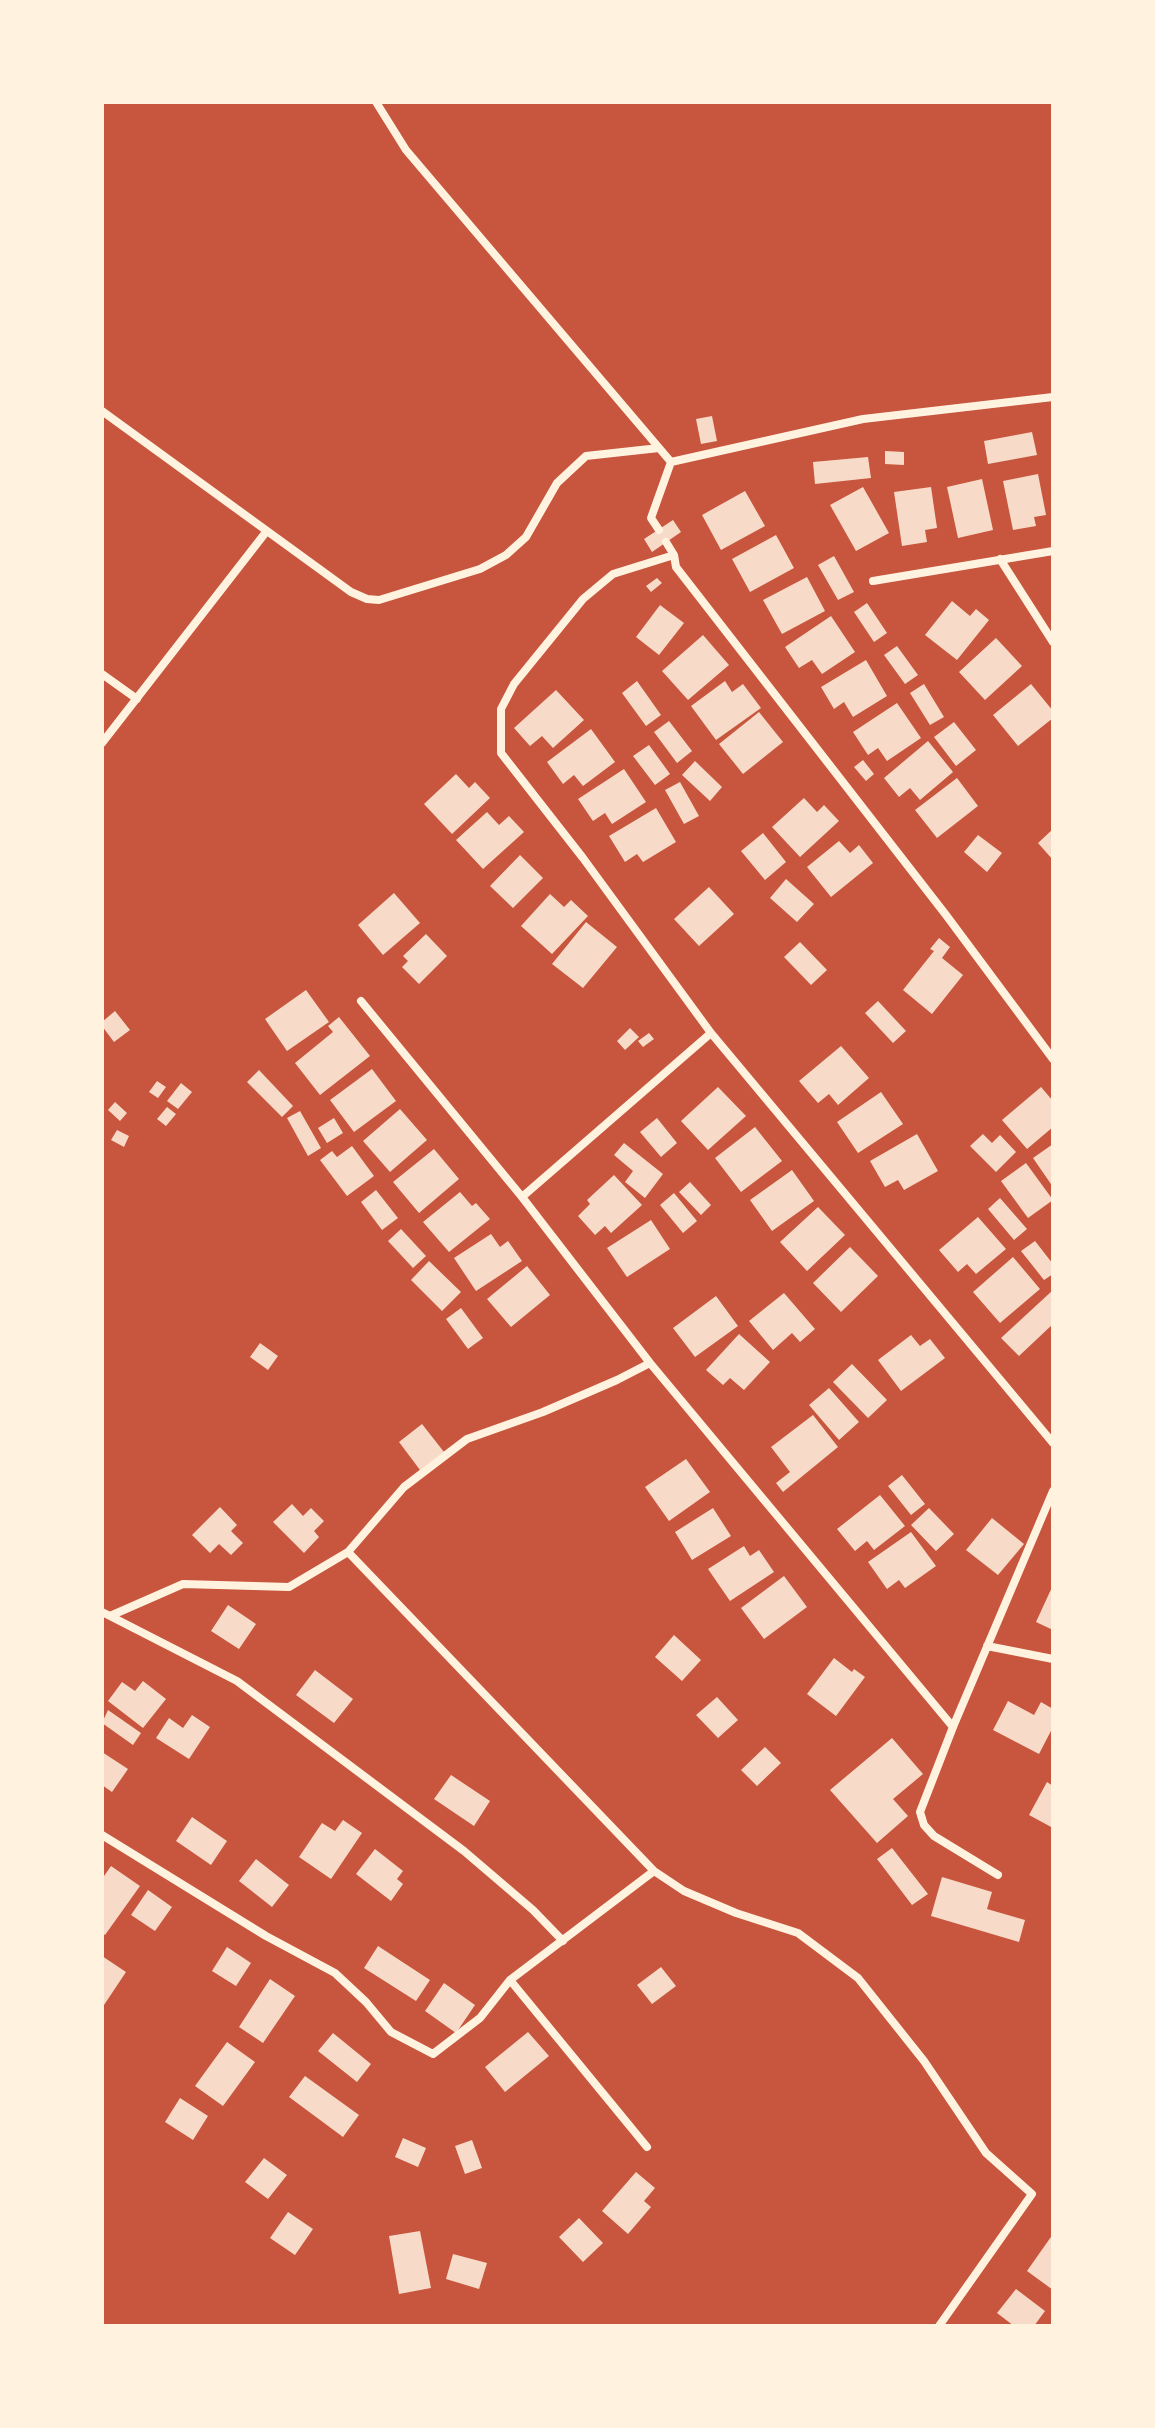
<!DOCTYPE html>
<html>
<head>
<meta charset="utf-8">
<style>
  body { margin:0 }
  #map { position:relative; width:1155px; height:2428px; overflow:hidden; background:#c8553d; font-family:Commissioner,sans-serif }
  canvas { display:block }
  .frame { position:absolute; inset:0; border:104px solid #fff3e0; pointer-events:none }
</style>
</head>
<body>
<div id="map">
<canvas width="1155" height="2428"></canvas>
<div class="frame"></div>
</div>
<script>
const ctx = document.querySelector('canvas').getContext('2d');
ctx.lineJoin = 'round';
function fill(path, color) { ctx.fillStyle = color; ctx.fill(path, 'evenodd'); }
const toPath = rows => new Path2D(rows.map(r => 'M' + r).join(''));
function strokePath(path, color, width, dash) { ctx.strokeStyle = color; ctx.lineWidth = width; ctx.lineCap = dash ? 'butt' : 'round'; ctx.setLineDash(dash || []); ctx.stroke(path); }
fill(toPath([
  [712,416,717,441,701,444,696,419],
  [1032,432,1037,455,988,464,984,441],
  [885,451,904,452,904,465,885,464],
  [868,457,871,478,815,484,813,462],
  [1038,474,1046,515,1034,517,1036,526,1013,530,1003,481],
  [982,479,993,530,958,538,947,487],
  [863,487,889,533,856,551,830,505],
  [931,487,937,528,925,530,927,542,902,546,894,492],
  [745,491,765,526,721,550,702,515],
  [673,520,681,532,652,552,644,539],
  [776,535,794,568,750,592,732,559],
  [834,556,854,592,838,600,818,565],
  [807,577,825,611,782,634,763,600],
  [657,578,662,583,651,592,646,586],
  [952,601,970,616,976,609,989,620,957,660,925,635],
  [867,603,887,633,874,642,854,612],
  [660,605,684,623,659,655,636,637],
  [831,616,855,652,822,674,812,660,799,668,785,647],
  [703,635,729,665,688,700,662,671],
  [996,638,1022,666,985,700,959,672],
  [897,646,918,675,905,684,884,655],
  [866,660,887,696,853,717,844,702,834,709,821,687],
  [637,681,661,715,646,726,622,693],
  [725,681,732,692,743,684,761,708,716,740,691,706],
  [924,684,944,717,930,725,910,693],
  [1031,684,1053,711,1053,718,1018,746,993,715],
  [556,690,584,720,553,748,542,736,530,746,514,728],
  [897,703,921,738,887,761,878,748,868,755,853,732],
  [759,712,783,742,743,774,719,744],
  [669,721,692,751,677,763,654,732],
  [954,722,976,750,956,766,934,737],
  [591,729,615,762,583,786,574,775,563,784,547,762],
  [928,741,953,772,920,800,910,788,899,797,884,778],
  [649,745,670,774,655,785,633,756],
  [863,760,874,774,866,781,854,767],
  [695,761,722,787,710,801,682,775],
  [624,769,646,802,612,824,605,813,593,821,578,799],
  [456,774,469,788,475,782,490,798,452,834,424,804],
  [957,778,978,806,937,838,915,810],
  [680,782,699,816,684,824,665,790],
  [804,798,817,812,824,805,839,821,800,857,772,827],
  [656,808,676,842,643,862,637,854,625,862,609,836],
  [487,812,499,825,509,816,524,832,483,869,456,840],
  [1053,829,1053,860,1038,843],
  [763,833,786,862,765,880,741,851],
  [978,835,1002,853,987,872,964,852],
  [839,841,850,853,859,845,873,863,831,897,807,867],
  [520,855,543,878,513,908,490,886],
  [786,879,814,904,797,922,770,898],
  [709,887,734,914,699,946,674,919],
  [394,893,420,923,383,955,358,925],
  [550,894,564,907,571,900,588,916,552,954,521,926],
  [586,922,617,947,583,988,552,964],
  [426,934,447,956,419,984,402,967,408,961,403,956],
  [939,938,950,947,942,958,963,975,932,1014,903,990,934,951,930,949],
  [800,942,827,970,811,985,784,957],
  [306,990,329,1022,287,1051,265,1019],
  [878,1001,906,1031,893,1043,865,1013],
  [115,1011,130,1030,114,1042,102,1026,102,1022],
  [339,1017,370,1056,320,1095,295,1063,333,1032,328,1026],
  [630,1028,639,1037,625,1050,617,1041],
  [649,1033,654,1039,643,1047,638,1041],
  [841,1046,869,1078,838,1105,829,1094,818,1103,799,1081],
  [372,1069,396,1101,354,1132,330,1100],
  [259,1070,293,1106,282,1117,247,1082],
  [157,1081,166,1087,158,1098,149,1092],
  [181,1083,192,1092,178,1109,167,1101],
  [718,1087,746,1116,708,1150,681,1121],
  [1041,1087,1053,1101,1053,1127,1027,1149,1002,1120],
  [881,1092,903,1124,858,1153,837,1122],
  [115,1102,127,1113,120,1121,108,1110],
  [167,1107,176,1114,166,1126,157,1119],
  [400,1109,427,1140,390,1172,363,1141],
  [300,1111,321,1148,308,1156,287,1118],
  [334,1118,343,1133,327,1143,318,1128],
  [657,1118,677,1143,661,1157,640,1132],
  [755,1127,782,1161,741,1192,715,1158],
  [117,1130,129,1136,124,1147,111,1140],
  [917,1134,938,1171,904,1190,898,1180,885,1187,870,1161],
  [983,1134,992,1143,1000,1135,1016,1152,996,1172,970,1146],
  [624,1143,663,1174,645,1198,625,1182,633,1171,614,1155],
  [1053,1144,1053,1187,1033,1158],
  [352,1146,374,1176,347,1196,320,1160,332,1151,337,1157],
  [434,1149,459,1179,419,1213,393,1182],
  [1026,1163,1053,1200,1028,1218,1001,1181],
  [792,1170,814,1201,772,1231,750,1200],
  [614,1175,642,1205,611,1233,605,1226,595,1235,578,1216,590,1204,587,1200],
  [690,1182,711,1205,701,1215,679,1192],
  [376,1190,398,1218,382,1230,361,1202],
  [460,1192,472,1206,476,1203,490,1219,449,1252,423,1222],
  [674,1193,697,1221,683,1233,660,1205],
  [1000,1198,1027,1229,1014,1240,988,1209],
  [818,1207,845,1235,807,1271,780,1242],
  [978,1217,1006,1249,976,1274,967,1264,958,1272,939,1250],
  [651,1220,670,1249,627,1277,607,1248],
  [401,1229,426,1256,413,1268,388,1241],
  [491,1234,500,1247,508,1241,522,1261,476,1291,454,1258],
  [1035,1241,1053,1264,1053,1274,1044,1280,1021,1251],
  [850,1247,878,1276,841,1312,813,1283],
  [1013,1257,1040,1289,1000,1323,973,1292],
  [429,1261,461,1292,442,1311,411,1280],
  [527,1266,550,1295,511,1327,487,1299],
  [1053,1290,1053,1324,1019,1356,1001,1338],
  [784,1293,815,1329,800,1342,792,1333,773,1350,749,1321],
  [716,1296,738,1326,695,1357,673,1328],
  [461,1308,483,1338,468,1349,446,1319],
  [739,1334,770,1362,744,1390,730,1378,723,1385,706,1370],
  [911,1335,920,1346,930,1339,945,1358,901,1391,878,1360],
  [260,1343,278,1356,268,1370,250,1357],
  [852,1364,887,1400,868,1418,833,1382],
  [829,1388,859,1422,839,1440,809,1405],
  [813,1415,838,1447,783,1492,776,1483,790,1472,771,1447],
  [422,1424,444,1452,420,1470,399,1442],
  [686,1459,710,1492,669,1521,645,1487],
  [902,1475,925,1504,911,1515,888,1486],
  [880,1495,905,1526,874,1550,867,1541,855,1551,837,1529],
  [292,1504,303,1516,311,1508,324,1521,314,1531,319,1537,304,1553,273,1522],
  [220,1507,237,1525,231,1531,243,1543,231,1555,219,1544,210,1553,192,1535],
  [713,1508,731,1536,692,1560,675,1532],
  [929,1508,954,1534,936,1551,911,1525],
  [992,1518,1024,1544,998,1575,966,1550],
  [911,1532,936,1566,905,1588,899,1580,887,1589,868,1562],
  [744,1546,750,1556,759,1550,774,1572,730,1601,708,1569],
  [784,1576,807,1607,764,1639,741,1608],
  [1053,1585,1053,1630,1036,1622],
  [228,1605,256,1624,239,1649,211,1631],
  [674,1635,701,1660,682,1681,655,1657],
  [834,1658,852,1672,854,1669,865,1677,836,1716,807,1694],
  [315,1670,353,1699,334,1723,296,1695],
  [143,1681,166,1699,143,1728,108,1701,122,1682,135,1691],
  [717,1697,738,1720,718,1738,696,1715],
  [1008,1701,1034,1715,1041,1702,1053,1709,1053,1727,1039,1754,993,1730],
  [108,1710,141,1733,133,1745,102,1723],
  [192,1715,210,1727,189,1759,156,1738,169,1718,183,1728],
  [892,1738,923,1774,893,1799,908,1816,877,1843,830,1790],
  [765,1747,781,1763,757,1786,741,1770],
  [102,1752,128,1769,112,1792,102,1785],
  [451,1775,490,1801,474,1826,434,1799],
  [1047,1782,1053,1786,1053,1828,1029,1815],
  [192,1817,227,1841,211,1865,176,1841],
  [343,1820,362,1833,331,1879,299,1857,322,1823,335,1831],
  [892,1848,928,1894,912,1905,877,1859],
  [375,1849,403,1871,397,1879,403,1884,391,1901,356,1874],
  [256,1859,289,1885,272,1907,239,1881],
  [111,1866,140,1886,105,1935,102,1933,102,1879],
  [942,1877,992,1892,987,1909,1025,1920,1019,1942,931,1916],
  [148,1890,172,1907,155,1931,131,1915],
  [378,1946,430,1980,416,2001,364,1968],
  [227,1947,251,1963,236,1986,212,1971],
  [102,1956,126,1972,102,2008],
  [661,1967,676,1986,652,2004,637,1985],
  [270,1979,295,1996,263,2043,239,2027],
  [444,1983,475,2005,456,2033,425,2011],
  [528,2032,549,2056,505,2092,485,2067],
  [333,2033,371,2064,357,2082,318,2051],
  [227,2042,255,2062,223,2106,195,2086],
  [305,2076,359,2115,343,2137,289,2097],
  [180,2098,208,2116,193,2140,165,2122],
  [403,2138,426,2148,418,2167,395,2157],
  [472,2140,482,2168,465,2174,455,2146],
  [264,2158,287,2175,268,2199,245,2182],
  [636,2172,655,2188,644,2201,651,2207,628,2234,602,2211],
  [288,2212,313,2229,295,2255,270,2238],
  [579,2218,603,2243,583,2262,559,2237],
  [420,2231,431,2288,399,2294,389,2236],
  [1053,2234,1053,2290,1027,2271],
  [453,2254,487,2263,479,2289,446,2279],
  [1016,2289,1045,2311,1034,2326,1014,2326,997,2313]
]), '#f7dbc8');
strokePath(toPath([
  [376,102,406,150,671,462,651,518,659,530],
  [102,411,351,592,367,599,379,600,480,569,506,555,526,537,557,483,586,456,659,448],
  [671,462,863,419,1053,397],
  [666,542,674,555,676,567,946,915,1053,1059],
  [674,555,613,574,583,599,514,684,501,709,501,753,583,858,711,1033,1053,1443],
  [1000,559,1053,642],
  [873,581,1053,551],
  [102,674,137,699],
  [102,743,266,532],
  [361,1001,522,1197,650,1363,953,1727],
  [522,1197,711,1033],
  [102,1612,110,1616,183,1584,289,1587,348,1552,404,1487,467,1439,543,1412,617,1380,650,1363],
  [110,1616,237,1681,464,1851,533,1910,563,1941],
  [987,1646,1053,1659],
  [102,1835,266,1936,335,1973,366,2002,391,2032,433,2054,480,2018,510,1980,654,1871,348,1552],
  [654,1871,684,1891,736,1913,798,1933,858,1978,924,2061,986,2153,1032,2194,939,2326],
  [998,1875,934,1836,924,1825,920,1812,953,1727,1053,1491],
  [510,1980,647,2147]
]), '#fff3e0', 8);
</script>
</body>
</html>
